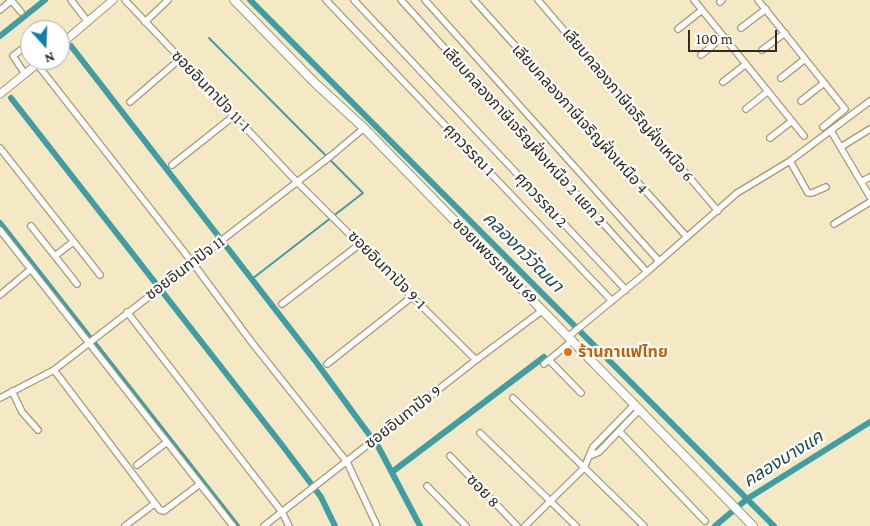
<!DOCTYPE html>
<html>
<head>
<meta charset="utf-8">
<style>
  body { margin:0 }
  #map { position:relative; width:870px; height:526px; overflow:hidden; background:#f5e8c5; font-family:"Crimson Pro",serif }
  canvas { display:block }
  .north { position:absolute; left:20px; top:20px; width:50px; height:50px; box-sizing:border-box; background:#fff; border:1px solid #acaaa5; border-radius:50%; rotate:160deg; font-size:14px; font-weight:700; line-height:20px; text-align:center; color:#302b1e }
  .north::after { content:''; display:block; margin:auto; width:18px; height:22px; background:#0f80a7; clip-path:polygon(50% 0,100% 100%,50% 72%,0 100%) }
  .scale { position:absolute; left:688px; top:30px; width:89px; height:22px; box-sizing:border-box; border:2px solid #302b1e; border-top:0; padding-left:6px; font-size:15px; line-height:18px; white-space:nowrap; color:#302b1e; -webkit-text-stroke:4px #fff; paint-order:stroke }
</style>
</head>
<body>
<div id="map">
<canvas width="870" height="526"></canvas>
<div class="north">N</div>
<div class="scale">100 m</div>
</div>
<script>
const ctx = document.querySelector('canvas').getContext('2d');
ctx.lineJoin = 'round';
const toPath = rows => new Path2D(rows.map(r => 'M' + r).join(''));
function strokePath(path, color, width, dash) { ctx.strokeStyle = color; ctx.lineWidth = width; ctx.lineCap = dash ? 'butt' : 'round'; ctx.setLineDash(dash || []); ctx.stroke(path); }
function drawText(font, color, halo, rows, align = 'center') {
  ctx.font = font + ' "Crimson Pro","Noto Sans Thai",serif'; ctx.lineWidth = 4.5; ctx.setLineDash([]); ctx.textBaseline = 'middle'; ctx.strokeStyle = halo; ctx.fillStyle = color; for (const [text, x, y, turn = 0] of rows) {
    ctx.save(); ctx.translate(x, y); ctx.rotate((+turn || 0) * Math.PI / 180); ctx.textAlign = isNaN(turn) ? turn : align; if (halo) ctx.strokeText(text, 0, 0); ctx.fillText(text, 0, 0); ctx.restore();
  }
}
strokePath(toPath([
  [209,38,363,193,252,279]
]), '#419da4', 2);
strokePath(toPath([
  [250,0,774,526],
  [0,36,45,0],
  [71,46,316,362,379,448,420,526],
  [11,98,282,445,321,497,335,526],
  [0,223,237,526],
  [392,472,544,357],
  [715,526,747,499,870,422]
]), '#419da4', 6);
const minor = toPath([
  [11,0,21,12],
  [71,0,88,22],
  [125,0,297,182,476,360],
  [326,0,612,301],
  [354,0,626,290],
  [401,0,647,272],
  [425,0,659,261],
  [474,0,687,237],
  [538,0,718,211],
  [694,0,804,136],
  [758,0,845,109,823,127],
  [720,2,722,0],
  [0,10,12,0],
  [145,22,168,0],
  [741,28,766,9],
  [678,29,702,10],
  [762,50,785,33],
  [701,55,723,37],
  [37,64,192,262,253,344,347,462,377,526],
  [25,74,13,56,22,49,30,52],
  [781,78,805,59],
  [723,82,746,64],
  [801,101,824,83],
  [130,102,180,59],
  [746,109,767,92],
  [831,131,870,197],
  [770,138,792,121],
  [841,147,870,129],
  [0,148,100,275],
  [790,161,808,193,812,193,826,187],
  [172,165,235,115],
  [861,182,870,177],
  [834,224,870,202],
  [31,226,77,284],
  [0,230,233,526],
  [55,256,73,242],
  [0,295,31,269],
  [282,304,360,244],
  [127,312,282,512,289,526],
  [569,336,647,272,737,193,790,161,870,101],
  [549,360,581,393],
  [327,364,413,296],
  [544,364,573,340],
  [54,370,160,510,164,511,200,484],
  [12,391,22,412,38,430],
  [0,398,54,370,332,155,364,128],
  [513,398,644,526],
  [619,431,705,521],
  [480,433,576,526],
  [450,456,517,526],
  [590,456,599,452,640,409],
  [137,465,167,442],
  [427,486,466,526],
  [125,526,154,504],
  [264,526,476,360,543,310],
  [525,526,584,468,593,447,635,404]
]);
const tertiary = toPath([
  [60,45,113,0],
  [0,94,42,60]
]);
const secondary = toPath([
  [234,0,315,83,364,128,753,526]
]);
strokePath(minor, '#a49876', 8);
strokePath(tertiary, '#a49876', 9);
strokePath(secondary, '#a49876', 10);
strokePath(minor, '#fff', 5.5);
strokePath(tertiary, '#fff', 7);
strokePath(secondary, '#fff', 8);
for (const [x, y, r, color] of [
  [568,352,5,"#e8710a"]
]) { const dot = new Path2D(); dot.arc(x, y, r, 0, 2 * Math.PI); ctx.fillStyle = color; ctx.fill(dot); strokePath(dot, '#fff', 2); }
drawText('16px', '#302b1e', '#fff', [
  ["ซอยอินทาปัจ 11-1",211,91,46],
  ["เลียบคลองภาษีเจริญฝั่งเหนือ 6",628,105,50],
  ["เลียบคลองภาษีเจริญฝั่งเหนือ 4",580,119,48],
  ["เลียบคลองภาษีเจริญฝั่งเหนือ 2 แยก 2",524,136,48],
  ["ศุภวรรณ 1",469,150,46],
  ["ศุภวรรณ 2",541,200,47],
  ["ซอยเพชรเกษม 69",495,261,45],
  ["ซอยอินทาปัจ 11",185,268,-37],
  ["ซอยอินทาปัจ 9-1",387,270,45],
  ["ซอยอินทาปัจ 9",403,417,-38],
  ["ซอย 8",483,491,46]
]);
drawText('bold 16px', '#c56008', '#fff', [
  ["ร้านกาแฟไทย",578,352]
], 'left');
drawText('italic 18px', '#1f484c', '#fff', [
  ["คลองทวีวัฒนา",523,252,45],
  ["คลองบางแค",783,459,-32]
]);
</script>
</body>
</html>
